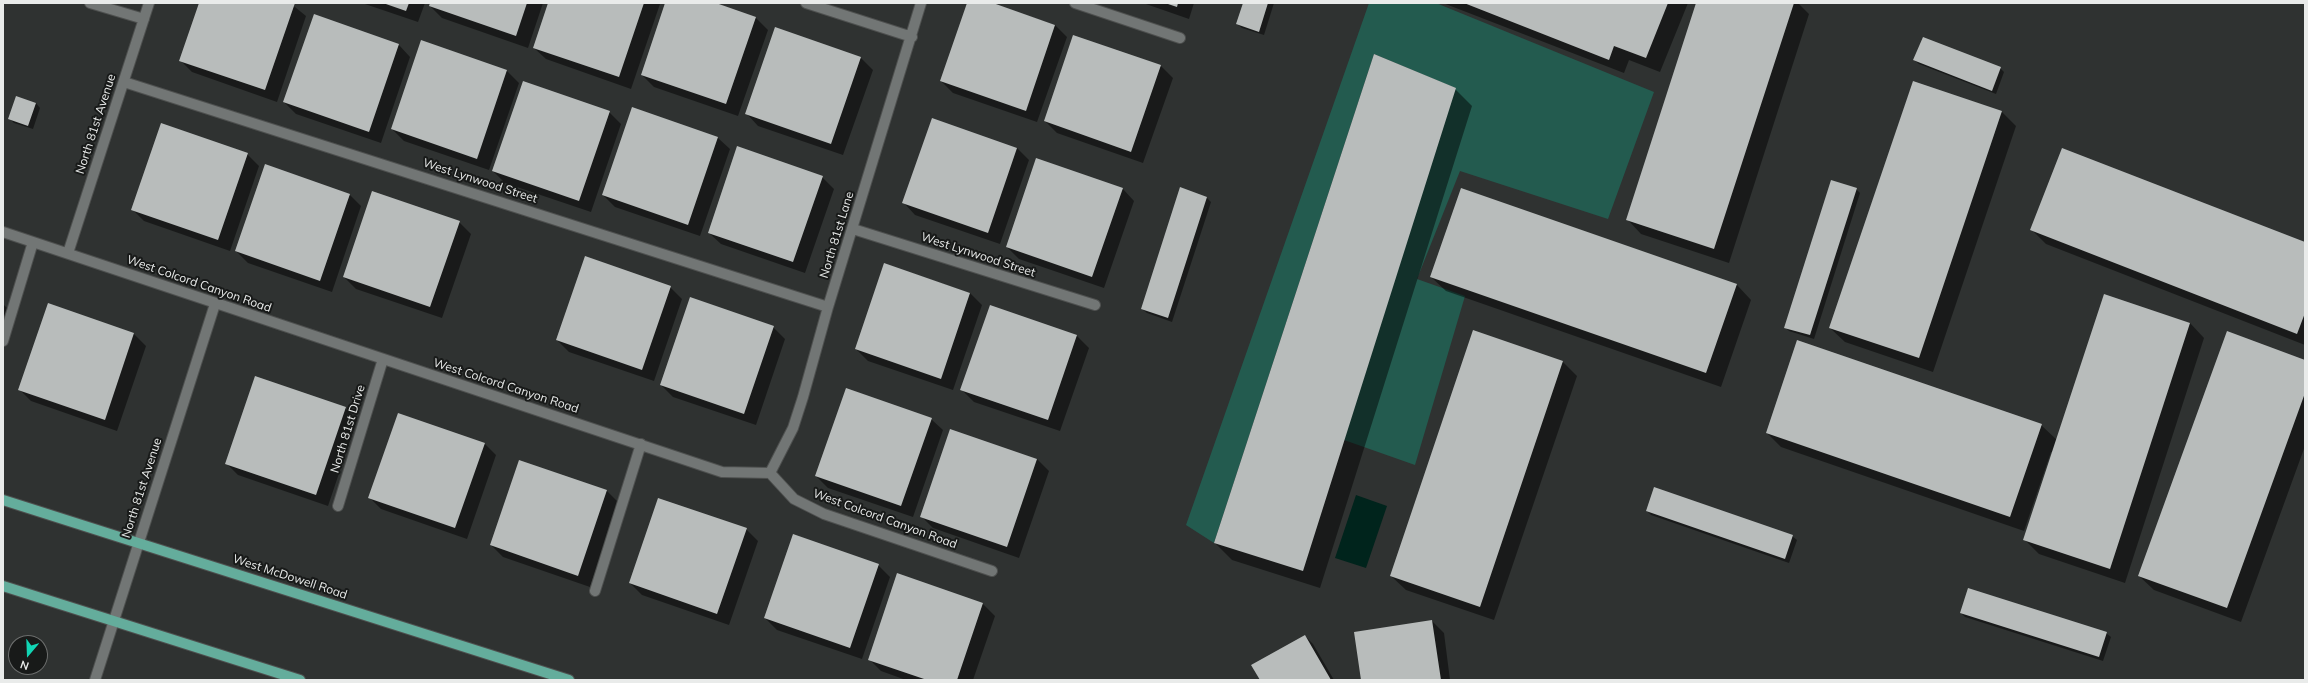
<!DOCTYPE html>
<html>
<head>
<meta charset="utf-8">
<style>
  body { margin:0 }
  #map { position:relative; width:2308px; height:683px; overflow:hidden; background:#2f3231; font-family:Mulish,sans-serif }
  canvas { display:block }
  .frame { position:absolute; inset:0; border:4px solid #e9ebea; pointer-events:none }
  .north { position:absolute; left:8px; top:635px; width:40px; height:40px; box-sizing:border-box; background:#181a19; border:1px solid #6c6e6d; border-radius:50%; rotate:199deg; font-size:11px; font-weight:700; line-height:16px; text-align:center; color:#e9ebea }
  .north::after { content:''; display:block; margin:auto; width:14px; height:18px; background:#11d5b4; clip-path:polygon(50% 0,100% 100%,50% 72%,0 100%) }
</style>
</head>
<body>
<div id="map">
<canvas width="2308" height="683"></canvas>
<div class="frame"></div>
<div class="north">N</div>
</div>
<script>
const ctx = document.querySelector('canvas').getContext('2d');
ctx.lineJoin = 'round';
function fill(path, color) { ctx.fillStyle = color; ctx.fill(path, 'evenodd'); }
const toPath = rows => new Path2D(rows.map(r => 'M' + r).join(''));
function strokePath(path, color, width, dash) { ctx.strokeStyle = color; ctx.lineWidth = width; ctx.lineCap = dash ? 'butt' : 'round'; ctx.setLineDash(dash || []); ctx.stroke(path); }
function drawText(font, color, halo, rows, align = 'center') {
  ctx.font = font + ' Mulish,sans-serif'; ctx.lineWidth = 4; ctx.setLineDash([]); ctx.textBaseline = 'middle'; ctx.strokeStyle = halo; ctx.fillStyle = color; for (const [text, x, y, turn = 0] of rows) {
    ctx.save(); ctx.translate(x, y); ctx.rotate((+turn || 0) * Math.PI / 180); ctx.textAlign = isNaN(turn) ? turn : align; if (halo) ctx.strokeText(text, 0, 0); ctx.fillText(text, 0, 0); ctx.restore();
  }
}
fill(toPath([
  [1369,3,1436,3,1654,92,1608,219,1460,171,1417,279,1465,296,1415,465,1344,440,1455,88,1374,54,1214,543,1186,525]
]), '#235b4f');
fill(toPath([
  [1356,495,1387,506,1366,568,1335,558]
]), '#00241c');
fill(toPath([
  [200,3,290,3,306,16,277,102,192,72,180,60],
  [362,3,425,3,418,22],
  [431,3,543,3,528,48,442,18,430,6],
  [549,3,660,4,631,89,546,59,534,48],
  [667,3,713,3,756,18,768,30,738,116,654,87,642,75],
  [968,3,990,3,1055,25,1067,37,1037,122,953,93,941,81],
  [1143,3,1194,3,1189,19],
  [1244,3,1274,3,1264,35,1242,28,1237,24],
  [1443,3,1688,3,1660,72,1629,60,1624,73],
  [1697,3,1798,3,1809,14,1729,263,1641,234,1627,219],
  [776,29,861,58,873,70,843,155,758,126,747,114],
  [422,41,507,71,519,83,489,170,404,141,392,129],
  [399,45,410,57,381,143,296,114,284,102],
  [1914,60,2000,68,2004,72,1996,94,1919,64],
  [1161,66,1173,78,1143,163,1057,133,1045,121],
  [1913,82,2002,112,2016,126,1933,372,1845,342,1830,328],
  [1455,89,1472,106,1320,588,1232,560,1215,543],
  [36,103,40,108,33,129,14,123,9,118],
  [609,112,621,124,591,212,505,183,493,171],
  [718,138,730,149,700,236,615,207,603,195],
  [1017,148,1029,160,1000,244,915,215,904,203],
  [247,154,259,166,230,251,144,221,132,209],
  [822,177,834,189,805,273,721,244,709,233],
  [1123,189,1134,201,1104,288,1019,259,1007,247],
  [1856,189,1860,193,1814,339,1789,331,1785,327],
  [1462,190,1737,285,1751,300,1721,387,1446,291,1431,277],
  [350,195,361,206,332,292,248,263,236,251],
  [1206,197,1211,202,1172,322,1147,313,1142,309],
  [459,222,471,234,442,318,356,289,344,277],
  [2032,230,2305,244,2305,345,2046,244],
  [885,264,970,293,982,305,953,390,868,361,856,349],
  [670,287,682,299,654,381,569,352,557,340],
  [3,304,8,309,3,323],
  [48,305,134,334,146,346,117,431,31,401,19,389],
  [2190,323,2204,338,2125,583,2039,554,2025,540,2053,452,2051,452,2024,531,1781,447,1767,433,2041,425,2057,440],
  [773,327,785,339,756,425,673,397,661,385],
  [1077,336,1089,348,1060,431,974,402,962,390],
  [1562,361,1577,376,1494,620,1406,590,1391,576],
  [2305,361,2305,446,2241,622,2154,590,2139,576],
  [345,408,357,420,328,506,238,475,226,463],
  [931,419,943,430,913,517,828,488,816,476],
  [484,443,496,455,467,539,381,509,370,498],
  [1037,459,1049,471,1019,558,933,528,921,516],
  [520,461,607,491,619,503,590,587,503,557,491,545],
  [1647,511,1792,536,1797,540,1789,563,1651,515],
  [746,529,758,541,729,625,642,595,630,583],
  [878,565,890,577,862,659,777,630,765,618],
  [898,575,983,604,995,616,973,680,906,680,881,671,869,659],
  [1961,613,2106,633,2111,637,2103,661,1965,617],
  [1432,621,1444,633,1450,680,1362,680],
  [1305,636,1313,644,1334,680,1261,680]
]), '#0007');
fill(toPath([
  [199,3,295,3,265,90,179,61],
  [383,3,409,3,406,11],
  [430,3,527,3,516,36,429,6],
  [548,3,644,3,619,77,533,48],
  [665,3,716,3,756,17,726,104,641,75],
  [967,3,993,3,1055,25,1026,111,940,81],
  [1165,3,1178,3,1177,7],
  [1243,3,1268,3,1259,32,1236,24],
  [1464,3,1668,3,1646,58,1614,46,1609,60],
  [1696,3,1794,3,1714,249,1626,220],
  [314,14,399,44,369,132,283,102],
  [775,27,861,57,831,144,745,114],
  [1073,35,1161,65,1131,152,1044,121],
  [1923,37,2001,67,1992,91,1913,60],
  [421,40,507,70,477,159,391,129],
  [1374,54,1456,88,1303,571,1214,543],
  [523,81,610,111,579,201,492,171],
  [1913,81,2002,111,1919,358,1829,328],
  [16,96,36,103,28,126,8,119],
  [632,107,718,137,688,225,602,195],
  [932,118,1017,148,988,233,902,203],
  [161,123,248,153,218,240,131,210],
  [737,146,823,176,793,262,708,233],
  [2062,148,2305,242,2305,313,2297,334,2030,230],
  [1036,158,1123,188,1092,277,1006,247],
  [265,164,350,194,320,281,235,251],
  [1831,180,1857,188,1810,335,1784,328],
  [1180,187,1207,197,1168,318,1141,309],
  [1461,188,1737,284,1706,373,1430,277],
  [372,191,460,221,430,307,343,277],
  [585,256,671,286,642,370,556,340],
  [884,263,970,293,941,379,855,349],
  [2104,294,2190,323,2110,569,2023,540],
  [690,297,774,326,744,414,660,385],
  [48,303,134,333,105,420,18,390],
  [990,305,1077,335,1048,420,960,390],
  [1473,330,1563,361,1480,607,1390,576],
  [2227,331,2305,360,2305,393,2227,608,2138,576],
  [1797,340,2042,424,2010,517,1766,433],
  [255,376,346,407,316,495,225,464],
  [846,388,932,418,901,506,815,476],
  [398,413,485,443,455,528,368,498],
  [950,429,1037,459,1007,547,920,517],
  [519,460,607,490,578,576,490,545],
  [1654,487,1793,535,1785,559,1646,511],
  [658,498,747,528,717,614,629,583],
  [793,534,879,564,850,648,764,618],
  [897,573,983,603,957,680,927,680,868,660],
  [1968,588,2107,632,2099,657,1960,613],
  [1432,620,1441,680,1361,680,1354,632],
  [1305,635,1331,680,1260,680,1251,665]
]), '#b8bcbb');
const minor = toPath([
  [90,3,144,19],
  [806,3,912,37],
  [1075,3,1180,38],
  [124,82,828,307],
  [853,229,1095,305],
  [3,232,722,472,770,473,794,499,824,514,992,571],
  [68,253,149,3],
  [3,341,33,242],
  [770,473,793,428,803,397,828,307,921,3],
  [338,506,383,359],
  [595,591,641,444],
  [95,680,215,304]
]);
const major = toPath([
  [3,500,569,680],
  [3,586,300,680]
]);
strokePath(minor, '#4e504f', 12);
strokePath(major, '#4e504f', 12);
strokePath(minor, '#727675', 10);
strokePath(major, '#64ad9c', 10);
drawText('12px', '#e9ebea', '#181a19', [
  ["North 81st Avenue",96,124,-72],
  ["West Lynwood Street",480,181,18],
  ["North 81st Lane",837,235,-73],
  ["West Lynwood Street",978,255,18],
  ["West Colcord Canyon Road",199,284,19],
  ["West Colcord Canyon Road",506,386,18],
  ["North 81st Drive",348,429,-73],
  ["North 81st Avenue",142,488,-72],
  ["West Colcord Canyon Road",885,519,20],
  ["West McDowell Road",290,577,18]
]);
</script>
</body>
</html>
